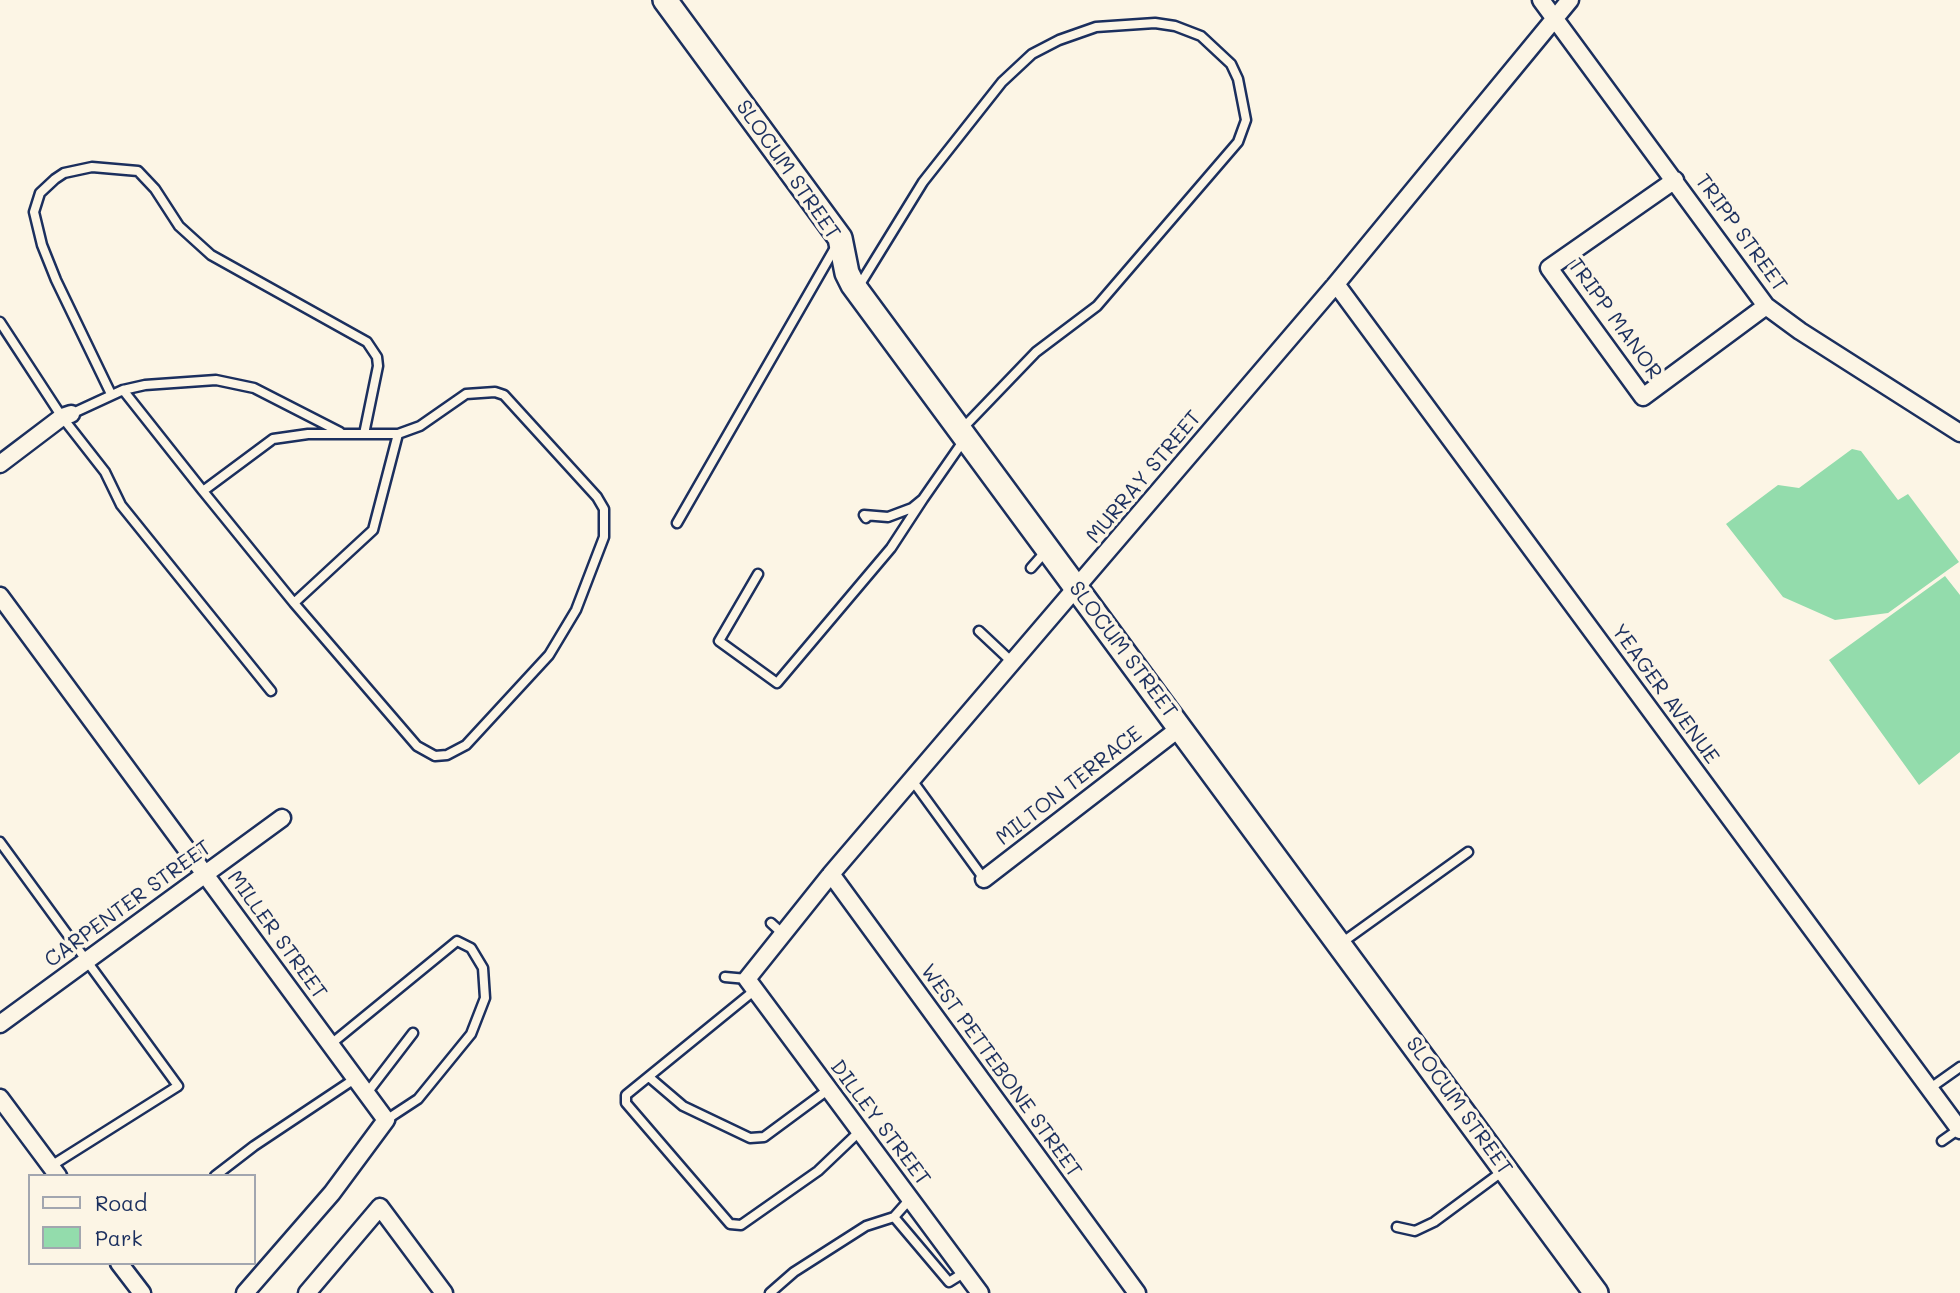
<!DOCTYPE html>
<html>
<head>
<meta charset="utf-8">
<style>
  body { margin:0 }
  #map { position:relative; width:1960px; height:1293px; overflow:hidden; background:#fcf5e5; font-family:Mali,sans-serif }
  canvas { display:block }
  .legend { position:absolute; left:28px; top:1174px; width:228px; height:91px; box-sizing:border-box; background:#fcf5e5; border:2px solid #a2a6af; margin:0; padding:9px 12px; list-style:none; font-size:21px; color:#1b2f5e }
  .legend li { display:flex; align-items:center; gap:14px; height:35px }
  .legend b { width:35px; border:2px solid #a2a6af }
</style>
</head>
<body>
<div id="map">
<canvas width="1960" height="1293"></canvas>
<ul class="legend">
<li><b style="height:9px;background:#fcf5e5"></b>Road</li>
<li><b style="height:19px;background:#93dcac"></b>Park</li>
</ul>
</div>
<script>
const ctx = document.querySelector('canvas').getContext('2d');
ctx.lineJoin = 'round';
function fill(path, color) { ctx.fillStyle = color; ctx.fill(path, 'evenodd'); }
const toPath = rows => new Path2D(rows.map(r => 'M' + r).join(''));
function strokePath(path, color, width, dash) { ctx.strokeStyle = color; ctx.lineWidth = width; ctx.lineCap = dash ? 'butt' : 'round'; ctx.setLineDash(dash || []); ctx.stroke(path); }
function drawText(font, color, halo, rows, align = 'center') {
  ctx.font = font + ' Mali,sans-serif'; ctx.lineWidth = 7; ctx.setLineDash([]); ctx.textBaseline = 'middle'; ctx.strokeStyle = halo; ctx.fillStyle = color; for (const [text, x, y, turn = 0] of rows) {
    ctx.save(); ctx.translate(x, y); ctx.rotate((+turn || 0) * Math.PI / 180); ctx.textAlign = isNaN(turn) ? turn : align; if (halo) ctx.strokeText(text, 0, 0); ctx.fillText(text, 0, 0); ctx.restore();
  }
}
fill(toPath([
  [1852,449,1861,451,1898,500,1908,494,1959,562,1888,613,1835,620,1783,597,1726,524,1778,485,1799,488],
  [1945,576,1960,595,1960,752,1919,785,1829,660]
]), '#93dcac');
const lane = toPath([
  [859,286,923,182,1002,82,1032,54,1059,40,1096,27,1155,23,1175,26,1201,36,1231,64,1238,79,1246,120,1238,142,1097,306,1036,352,962,429],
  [0,322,62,417,105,472,121,505,271,691],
  [123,390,203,491,273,439,308,434,398,434,373,530,294,603,203,491],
  [111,394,56,280,42,245,34,212,40,193,55,179,64,173,92,167,138,171,155,189,179,226,211,255,367,342,377,357,378,366,364,434],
  [71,414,123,390,145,385,216,380,254,388,340,432],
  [866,518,864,515,888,517,912,508,923,499,964,440],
  [677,523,836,246],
  [1031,568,1046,551],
  [758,574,719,641,777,683,891,548,923,499],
  [294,603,417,746,435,756,447,755,466,745,549,655,576,610,604,537,604,509,597,497,504,395,495,392,466,394,420,426,398,434],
  [979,631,1012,662],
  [912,780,984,879],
  [0,842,178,1086,51,1166],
  [771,923,783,934],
  [1340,944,1468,852],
  [725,977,747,979],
  [755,990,626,1095,626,1103,730,1224,741,1225,818,1171,860,1131],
  [331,1044,457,941,471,948,483,968,485,998,471,1034,418,1099,386,1120],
  [649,1077,683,1106,750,1138,764,1137,829,1089],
  [1929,1089,1960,1067],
  [367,1093,413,1033],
  [1942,1141,1959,1129],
  [215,1176,254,1146,356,1078],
  [910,1199,894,1217,949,1282,965,1272],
  [1397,1227,1415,1231,1434,1222,1503,1171],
  [770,1293,794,1272,866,1226,894,1217]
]);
const street = toPath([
  [1541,0,1766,306,1800,331,1960,433],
  [1675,180,1549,268,1643,397,1766,306],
  [1336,284,1960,1130],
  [0,464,62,417,71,414],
  [0,596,386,1120,332,1193,245,1293],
  [831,874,1137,1293],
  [984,879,1181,727],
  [0,1024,282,818],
  [0,1098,58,1176],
  [119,1263,142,1293],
  [307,1293,380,1207,444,1293],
  [980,1293,747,979,831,874,1336,284,1570,0]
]);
const secondary = toPath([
  [665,0,840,238,847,273,853,285,1596,1293]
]);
strokePath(lane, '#1b2f5e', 13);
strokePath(street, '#1b2f5e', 21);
strokePath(secondary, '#1b2f5e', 28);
strokePath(lane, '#fcf5e5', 8);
strokePath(street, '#fcf5e5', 16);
strokePath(secondary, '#fcf5e5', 23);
drawText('21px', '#1b2f5e', '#fcf5e5', [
  ["SLOCUM STREET",788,170,55],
  ["TRIPP STREET",1741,233,54],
  ["TRIPP MANOR",1615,319,54],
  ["MURRAY STREET",1144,477,-50],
  ["SLOCUM STREET",1123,650,53],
  ["YEAGER AVENUE",1665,694,54],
  ["MILTON TERRACE",1069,786,-38],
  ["CARPENTER STREET",128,904,-36],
  ["MILLER STREET",277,935,54],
  ["WEST PETTEBONE STREET",1001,1071,54],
  ["SLOCUM STREET",1459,1106,54],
  ["DILLEY STREET",880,1123,53]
]);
</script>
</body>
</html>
